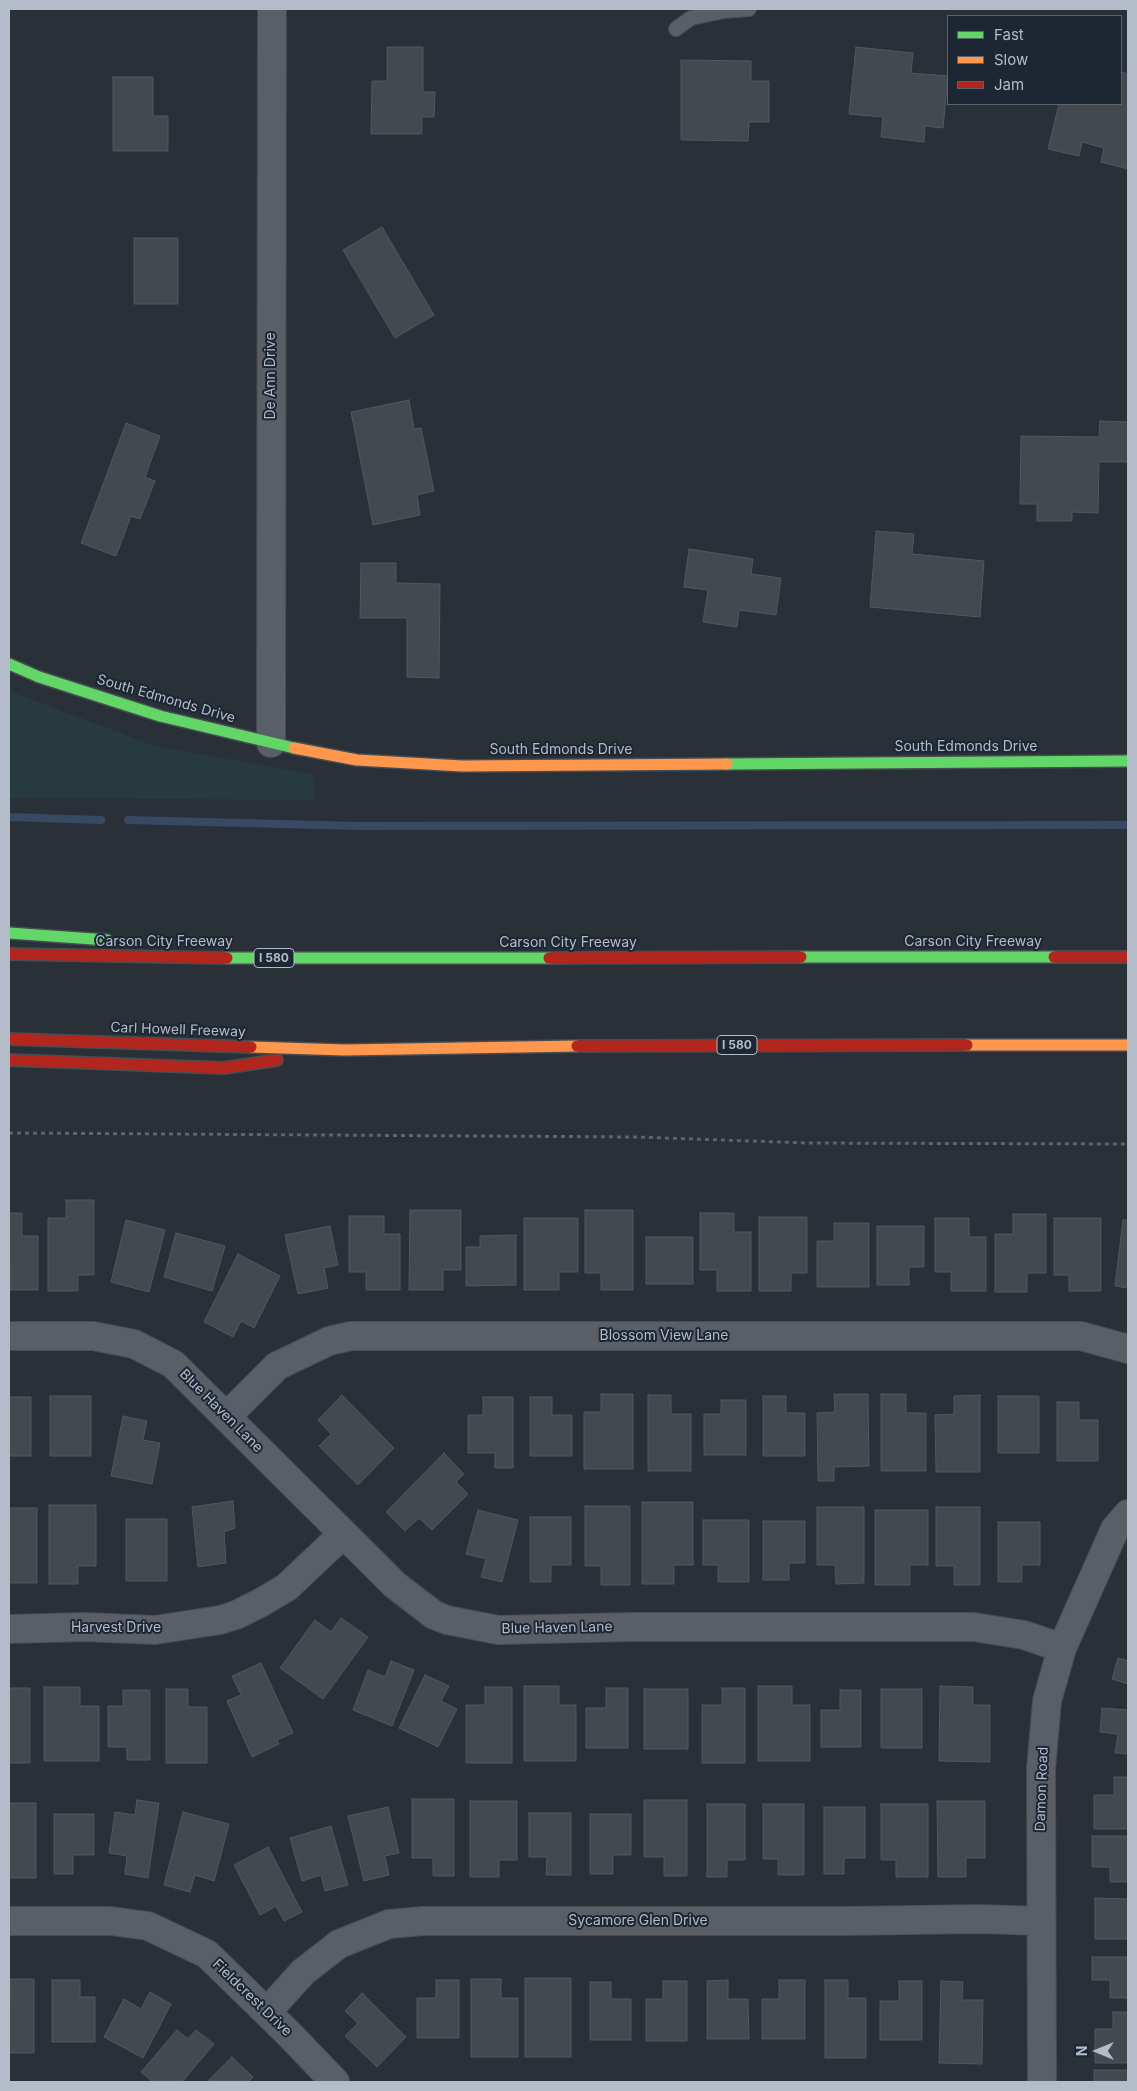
<!DOCTYPE html>
<html>
<head>
<meta charset="utf-8">
<style>
  body { margin:0 }
  #map { position:relative; width:1137px; height:2091px; overflow:hidden; background:#2a3038; font-family:Inter,sans-serif }
  canvas { display:block }
  .frame { position:absolute; inset:0; border:10px solid #b4bcc9; pointer-events:none }
  .legend { position:absolute; left:947px; top:15px; width:175px; height:90px; box-sizing:border-box; background:#1d2633; border:1px solid #59626f; margin:0; padding:6px 9px; list-style:none; font-size:15px; color:#b4bcc9 }
  .legend li { display:flex; align-items:center; gap:10px; height:25px }
  .legend b { width:25px; border:1px solid #59626f }
  .north { position:absolute; left:1072px; top:2026px; width:50px; height:50px; -webkit-text-stroke:4px #1d2633; paint-order:stroke; rotate:270deg; font-size:14px; font-weight:700; line-height:20px; text-align:center; color:#b4bcc9 }
  .north::after { content:''; display:block; margin:auto; width:18px; height:22px; background:#b4bcc9; clip-path:polygon(50% 0,100% 100%,50% 72%,0 100%) }
</style>
</head>
<body>
<div id="map">
<canvas width="1137" height="2091"></canvas>
<div class="frame"></div>
<ul class="legend">
<li><b style="height:6px;background:#63d668"></b>Fast</li>
<li><b style="height:6px;background:#ff974d"></b>Slow</li>
<li><b style="height:6px;background:#b3261e"></b>Jam</li>
</ul>
<div class="north">N</div>
</div>
<script>
const ctx = document.querySelector('canvas').getContext('2d');
ctx.lineJoin = 'round';
function fill(path, color) { ctx.fillStyle = color; ctx.fill(path, 'evenodd'); }
const toPath = rows => new Path2D(rows.map(r => 'M' + r).join(''));
function strokePath(path, color, width, dash) { ctx.strokeStyle = color; ctx.lineWidth = width; ctx.lineCap = dash ? 'butt' : 'round'; ctx.setLineDash(dash || []); ctx.stroke(path); }
function drawText(font, color, halo, rows, align = 'center') {
  ctx.font = font + ' Inter,sans-serif'; ctx.lineWidth = 4; ctx.setLineDash([]); ctx.textBaseline = 'middle'; ctx.strokeStyle = halo; ctx.fillStyle = color; for (const [text, x, y, turn = 0] of rows) {
    ctx.save(); ctx.translate(x, y); ctx.rotate((+turn || 0) * Math.PI / 180); ctx.textAlign = isNaN(turn) ? turn : align; if (halo) ctx.strokeText(text, 0, 0); ctx.fillText(text, 0, 0); ctx.restore();
  }
}
fill(toPath([
  [9,691,155,746,312,774,316,800,9,798]
]), '#273a3e');
strokePath(toPath([
  [9,817,101,820],
  [128,820,358,826,1128,825]
]), '#384963', 8);
const building = toPath([
  [387,47,423,47,423,92,435,92,434,117,422,117,422,134,371,134,372,81,387,81,387,47],
  [856,47,913,53,911,73,948,76,943,128,925,126,924,142,881,137,883,117,849,114,856,47],
  [681,60,751,61,751,81,769,81,769,122,749,122,748,141,681,140,681,60],
  [1121,72,1128,74,1128,169,1101,162,1104,148,1082,142,1079,156,1048,149,1059,104,1121,104,1121,72],
  [113,77,153,77,153,116,168,116,168,151,113,151,113,77],
  [382,227,434,315,395,338,343,250,382,227],
  [134,238,178,238,178,304,134,304,134,238],
  [409,400,414,429,421,428,434,491,417,495,420,515,373,525,351,412,409,400],
  [1100,421,1128,422,1128,462,1099,462,1098,513,1072,512,1072,521,1037,521,1037,504,1020,504,1021,436,1099,437,1100,421],
  [126,423,160,436,145,477,155,481,140,519,131,516,116,556,81,543,126,423],
  [876,531,914,534,912,554,984,561,980,617,870,607,876,531],
  [689,549,753,559,751,574,781,578,776,615,739,610,737,627,703,622,708,590,684,587,689,549],
  [361,563,396,563,396,583,440,584,439,678,407,677,407,618,360,618,361,563],
  [66,1200,94,1200,94,1275,78,1275,78,1291,48,1291,48,1218,66,1218,66,1200],
  [410,1210,461,1210,461,1270,443,1270,443,1290,409,1290,410,1210],
  [585,1210,633,1210,633,1290,601,1290,601,1273,585,1273,585,1210],
  [9,1213,22,1213,22,1236,38,1236,38,1290,10,1290,9,1213],
  [700,1213,734,1213,734,1232,751,1232,751,1291,717,1291,717,1270,700,1270,700,1213],
  [1013,1214,1046,1214,1046,1273,1027,1273,1027,1292,995,1292,995,1234,1013,1234,1013,1214],
  [349,1216,384,1216,384,1234,400,1234,400,1290,366,1290,366,1272,349,1272,349,1216],
  [759,1217,807,1217,807,1273,791,1273,791,1291,759,1291,759,1217],
  [524,1218,578,1218,578,1272,559,1272,559,1290,524,1290,524,1218],
  [935,1218,969,1218,969,1237,986,1237,986,1291,951,1291,951,1272,935,1272,935,1218],
  [1054,1218,1101,1218,1101,1291,1069,1291,1069,1275,1054,1275,1054,1218],
  [126,1220,165,1230,149,1292,111,1282,126,1220],
  [1123,1220,1128,1220,1128,1288,1115,1286,1123,1220],
  [834,1223,869,1223,869,1287,817,1287,817,1241,834,1241,834,1223],
  [330,1226,338,1265,324,1268,328,1288,298,1294,285,1235,330,1226],
  [877,1226,924,1226,924,1267,909,1267,909,1285,877,1285,877,1226],
  [176,1233,225,1246,212,1291,164,1277,176,1233],
  [516,1235,516,1285,466,1286,466,1247,480,1247,480,1236,516,1235],
  [646,1237,693,1237,693,1284,646,1284,646,1237],
  [238,1254,280,1276,254,1328,241,1321,233,1337,204,1322,238,1254],
  [601,1394,633,1394,633,1469,584,1469,584,1412,601,1412,601,1394],
  [834,1394,868,1394,869,1466,834,1467,834,1481,818,1481,817,1413,835,1412,834,1394],
  [881,1394,906,1394,906,1413,926,1413,926,1471,881,1471,881,1394],
  [342,1395,394,1448,358,1485,319,1446,331,1434,318,1420,342,1395],
  [648,1395,671,1395,671,1414,691,1414,691,1471,648,1471,648,1395],
  [980,1395,980,1472,936,1472,935,1415,954,1414,954,1396,980,1395],
  [50,1396,91,1396,91,1456,50,1456,50,1396],
  [763,1396,786,1396,786,1413,805,1413,805,1456,763,1456,763,1396],
  [998,1396,1039,1396,1039,1453,998,1453,998,1396],
  [9,1397,31,1397,31,1456,9,1456,9,1397],
  [483,1397,513,1397,513,1468,495,1468,495,1453,468,1453,468,1415,483,1415,483,1397],
  [530,1397,552,1397,552,1415,572,1415,572,1456,530,1456,530,1397],
  [721,1400,746,1400,746,1455,704,1455,704,1414,721,1414,721,1400],
  [1057,1402,1079,1402,1079,1420,1098,1420,1098,1461,1057,1461,1057,1402],
  [123,1416,147,1421,143,1440,160,1443,152,1484,111,1476,123,1416],
  [444,1453,464,1474,456,1482,468,1494,432,1530,419,1518,405,1531,386,1512,444,1453],
  [233,1501,235,1528,224,1532,226,1563,198,1567,192,1507,233,1501],
  [642,1502,693,1502,693,1565,674,1565,674,1584,642,1584,642,1502],
  [49,1505,96,1505,96,1566,78,1566,78,1584,49,1584,49,1505],
  [585,1506,630,1506,630,1585,601,1585,601,1566,585,1566,585,1506],
  [817,1507,864,1507,864,1583,836,1584,835,1565,817,1565,817,1507],
  [936,1507,980,1507,980,1585,954,1585,954,1566,936,1566,936,1507],
  [9,1508,37,1508,37,1583,9,1583,9,1508],
  [478,1510,518,1520,502,1582,481,1577,486,1559,466,1554,478,1510],
  [875,1510,928,1510,928,1565,910,1565,910,1585,875,1585,875,1510],
  [530,1517,571,1517,571,1565,551,1565,551,1582,530,1582,530,1517],
  [126,1519,167,1519,167,1581,126,1581,126,1519],
  [703,1520,749,1520,749,1582,718,1582,718,1565,703,1565,703,1520],
  [763,1521,805,1521,805,1563,789,1563,789,1580,763,1580,763,1521],
  [998,1522,1040,1522,1040,1565,1022,1565,1022,1582,998,1582,998,1522],
  [341,1618,368,1637,323,1699,280,1668,315,1620,331,1632,341,1618],
  [1118,1658,1128,1661,1128,1684,1112,1679,1118,1658],
  [391,1661,414,1670,392,1726,353,1710,368,1670,385,1677,391,1661],
  [261,1663,293,1733,277,1740,279,1744,252,1757,227,1701,241,1695,232,1676,261,1663],
  [425,1675,449,1686,441,1701,457,1709,438,1747,399,1728,425,1675],
  [524,1686,559,1686,559,1705,576,1705,576,1761,524,1761,524,1686],
  [758,1686,792,1686,792,1705,810,1705,810,1761,758,1761,758,1686],
  [940,1686,973,1687,973,1705,990,1705,990,1762,939,1761,940,1686],
  [44,1687,80,1687,80,1706,99,1706,99,1761,44,1761,44,1687],
  [485,1687,512,1687,512,1763,466,1763,466,1705,485,1705,485,1687],
  [9,1688,30,1688,30,1763,9,1763,9,1688],
  [606,1688,628,1688,628,1748,586,1748,586,1708,606,1708,606,1688],
  [722,1688,745,1688,745,1763,702,1763,702,1705,722,1705,722,1688],
  [166,1689,188,1689,188,1707,207,1707,207,1763,166,1763,166,1689],
  [644,1689,688,1689,688,1749,644,1749,644,1689],
  [881,1689,922,1689,922,1748,881,1748,881,1689],
  [123,1690,150,1690,150,1760,127,1760,127,1747,108,1747,108,1706,123,1706,123,1690],
  [840,1690,861,1690,861,1747,821,1747,821,1710,840,1710,840,1690],
  [1102,1708,1128,1710,1128,1754,1115,1753,1118,1734,1100,1732,1102,1708],
  [1114,1777,1128,1777,1128,1829,1094,1829,1094,1795,1114,1795,1114,1777],
  [412,1799,454,1799,454,1876,433,1876,433,1858,412,1858,412,1799],
  [137,1800,159,1803,148,1878,125,1874,127,1856,109,1853,115,1812,135,1815,137,1800],
  [644,1800,687,1800,687,1876,664,1876,664,1857,644,1857,644,1800],
  [470,1801,517,1801,517,1860,499,1860,499,1877,470,1877,470,1801],
  [937,1801,985,1801,985,1858,966,1858,966,1877,938,1877,937,1801],
  [9,1803,36,1803,36,1878,9,1878,9,1803],
  [707,1804,745,1804,745,1860,727,1860,727,1877,707,1877,707,1804],
  [763,1804,804,1804,804,1875,778,1875,778,1859,763,1859,763,1804],
  [881,1804,928,1804,928,1877,896,1877,896,1860,881,1860,881,1804],
  [388,1807,399,1853,385,1856,389,1875,364,1881,348,1816,388,1807],
  [824,1807,865,1807,865,1858,844,1858,844,1874,824,1874,824,1807],
  [183,1812,229,1824,214,1881,195,1875,190,1892,164,1885,183,1812],
  [529,1813,571,1813,571,1875,546,1875,547,1857,529,1857,529,1813],
  [54,1814,94,1814,94,1855,73,1855,73,1874,54,1874,54,1814],
  [590,1814,631,1814,631,1855,613,1855,613,1874,590,1874,590,1814],
  [331,1826,348,1885,325,1891,321,1875,302,1881,290,1838,331,1826],
  [1092,1836,1128,1836,1128,1882,1110,1882,1110,1867,1092,1867,1092,1836],
  [268,1847,302,1912,284,1921,276,1906,260,1915,234,1865,268,1847],
  [1095,1898,1128,1899,1128,1939,1095,1939,1095,1898],
  [1092,1957,1128,1957,1128,1998,1110,1998,1110,1980,1092,1980,1092,1957],
  [525,1978,571,1978,571,2057,525,2057,525,1978],
  [10,1979,34,1979,34,2053,9,2053,10,1979],
  [471,1979,501,1979,501,1998,518,1998,518,2057,471,2057,471,1979],
  [52,1980,80,1980,80,1997,95,1997,95,2042,52,2042,52,1980],
  [436,1980,459,1980,459,2038,417,2038,417,1998,436,1998,436,1980],
  [728,1980,728,1999,748,1999,749,2039,707,2039,707,1981,728,1980],
  [779,1980,805,1980,805,2039,762,2039,762,1999,779,1999,779,1980],
  [825,1980,848,1980,848,1998,866,1998,866,2058,825,2058,825,1980],
  [663,1981,687,1981,687,2041,646,2041,646,1999,663,1999,663,1981],
  [899,1981,922,1981,922,2040,880,2040,880,2001,899,2001,899,1981],
  [941,1981,963,1982,962,2000,983,2000,982,2064,939,2063,941,1981],
  [590,1982,611,1982,611,1999,631,1999,631,2040,590,2040,590,1982],
  [150,1992,171,2004,143,2058,104,2037,124,1999,141,2009,150,1992],
  [362,1993,406,2037,377,2067,345,2036,358,2023,345,2011,362,1993],
  [1113,2012,1128,2012,1128,2063,1095,2063,1095,2029,1113,2029,1113,2012],
  [177,2030,188,2039,196,2030,214,2044,182,2082,153,2082,141,2072,177,2030],
  [232,2057,253,2077,248,2082,207,2082,232,2057],
  [1094,2070,1128,2070,1128,2082,1094,2082,1094,2070]
]);
fill(building, '#444950');
strokePath(building, '#52575f', 1);
const lane = toPath([
  [676,29,691,18,724,11,749,9]
]);
const street = toPath([
  [271,743,272,9],
  [9,1336,93,1336,134,1344,173,1364,395,1585,434,1615,447,1620,498,1630,631,1627,974,1627,1024,1635,1062,1648],
  [226,1417,277,1366,329,1341,351,1336,1081,1336,1128,1349],
  [9,1629,85,1627,155,1630,220,1620,236,1615,262,1602,287,1587,343,1534],
  [9,1921,111,1921,148,1926,207,1954,289,2034,335,2082],
  [267,2012,303,1972,339,1944,389,1924,423,1921,844,1921,980,1919,1041,1921],
  [1042,2082,1041,1769,1047,1701,1062,1648,1115,1529,1128,1514]
]);
const fast = toPath([
  [9,664,39,677,160,716,294,748],
  [727,764,1128,761],
  [9,933,107,940],
  [801,957,1054,957],
  [227,958,549,958]
]);
const slow = toPath([
  [294,748,357,760,462,766,727,764],
  [967,1045,1128,1045],
  [251,1047,345,1050,577,1046]
]);
const jam = toPath([
  [9,954,227,958],
  [1054,957,1128,957],
  [549,958,801,957],
  [9,1039,251,1047],
  [577,1046,967,1045],
  [9,1060,224,1068,277,1060]
]);
strokePath(lane, '#484c53', 16);
strokePath(street, '#484c53', 30);
strokePath(fast, '#484c53', 14);
strokePath(slow, '#484c53', 14);
strokePath(jam, '#484c53', 14);
strokePath(toPath([
  [9,1133,636,1137,808,1143,1128,1144]
]), '#5d636a', 3, [4, 4]);
strokePath(lane, '#5a5e66', 14);
strokePath(street, '#5a5e66', 28);
strokePath(fast, '#63d668', 11);
strokePath(slow, '#ff974d', 11);
strokePath(jam, '#b3261e', 11);
for (const [x, y, w] of [
  [274,958,40],
  [737,1045,40]
]) { const box = new Path2D(); box.roundRect(x - w / 2, y - 9.5, w, 19, 4); ctx.fillStyle = '#1d2633'; ctx.fill(box); strokePath(box, '#b4bcc9', 1); }
drawText('bold 12px', '#b4bcc9', null, [
  ["I 580",274,958],
  ["I 580",737,1045]
]);
drawText('14px', '#b4bcc9', '#1d2633', [
  ["De Ann Drive",271,376,-90],
  ["South Edmonds Drive",166,699,16],
  ["South Edmonds Drive",966,747],
  ["South Edmonds Drive",561,750],
  ["Carson City Freeway",164,942],
  ["Carson City Freeway",973,942],
  ["Carson City Freeway",568,943],
  ["Carl Howell Freeway",178,1030,2],
  ["Blossom View Lane",664,1336],
  ["Blue Haven Lane",221,1411,45],
  ["Harvest Drive",116,1628],
  ["Blue Haven Lane",557,1628,-1],
  ["Damon Road",1042,1789,-88],
  ["Sycamore Glen Drive",638,1921],
  ["Fieldcrest Drive",252,1998,44]
]);
</script>
</body>
</html>
